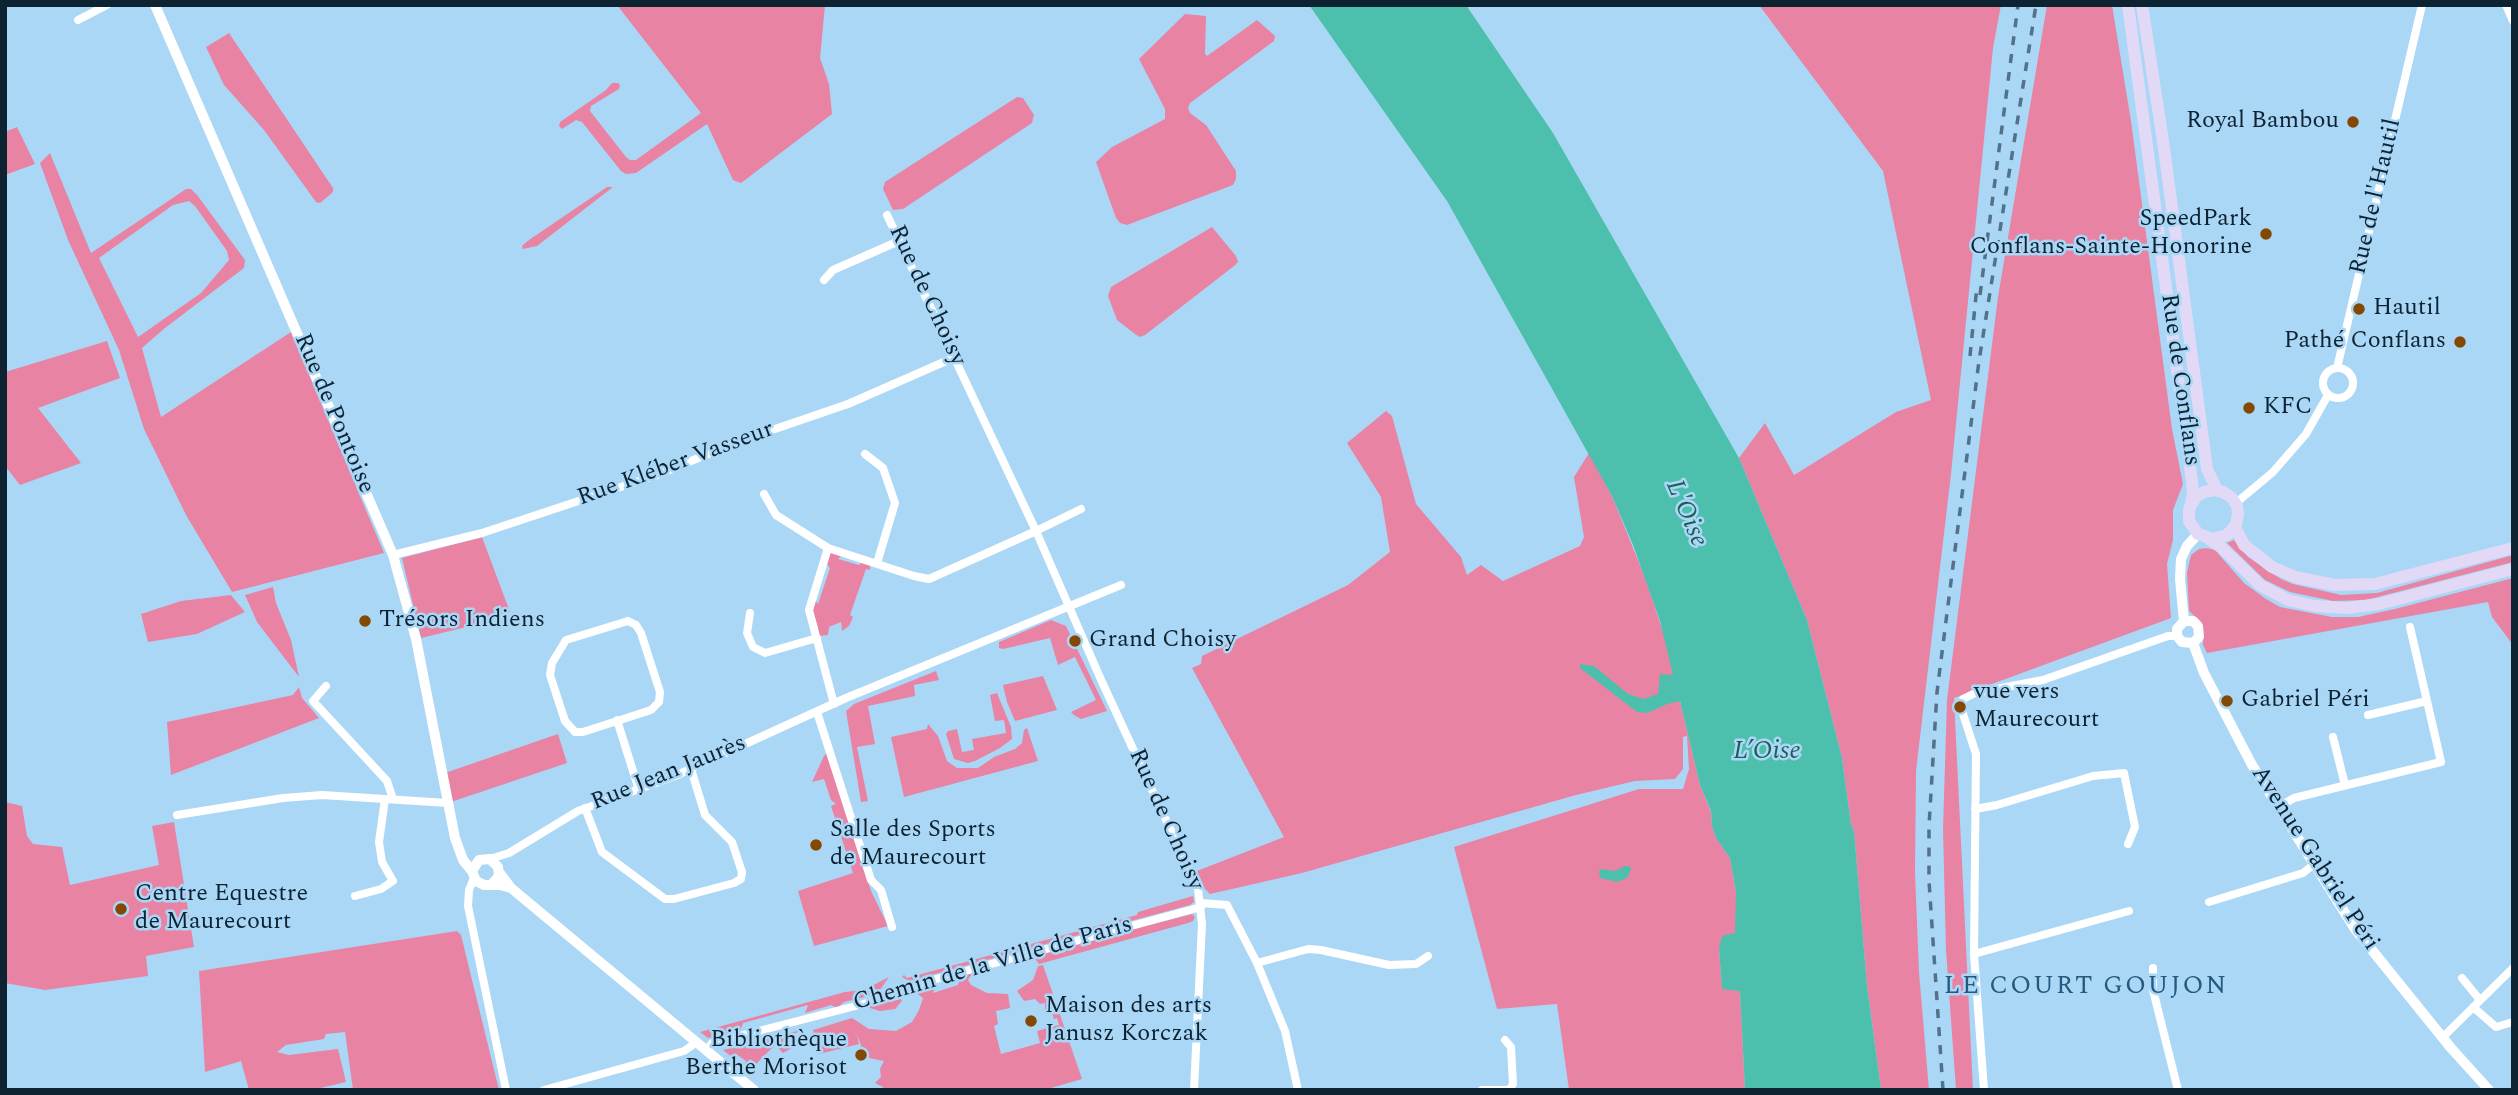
<!DOCTYPE html>
<html>
<head>
<meta charset="utf-8">
<style>
  body { margin:0 }
  #map { position:relative; width:2518px; height:1095px; overflow:hidden; background:#abd7f7; font-family:Spectral,serif }
  canvas { display:block }
  .frame { position:absolute; inset:0; border:7px solid #0d2332; pointer-events:none }
</style>
</head>
<body>
<div id="map">
<canvas width="2518" height="1095"></canvas>
<div class="frame"></div>
</div>
<script>
const ctx = document.querySelector('canvas').getContext('2d');
ctx.lineJoin = 'round';
function fill(path, color) { ctx.fillStyle = color; ctx.fill(path, 'evenodd'); }
const toPath = rows => new Path2D(rows.map(r => 'M' + r).join(''));
function strokePath(path, color, width, dash) { ctx.strokeStyle = color; ctx.lineWidth = width; ctx.lineCap = dash ? 'butt' : 'round'; ctx.setLineDash(dash || []); ctx.stroke(path); }
function drawText(font, color, halo, rows, align = 'center') {
  ctx.font = font + ' Spectral,serif'; ctx.lineWidth = 5; ctx.setLineDash([]); ctx.textBaseline = 'middle'; ctx.strokeStyle = halo; ctx.fillStyle = color; for (const [text, x, y, turn = 0] of rows) {
    ctx.save(); ctx.translate(x, y); ctx.rotate((+turn || 0) * Math.PI / 180); ctx.textAlign = isNaN(turn) ? turn : align; if (halo) ctx.strokeText(text, 0, 0); ctx.fillText(text, 0, 0); ctx.restore();
  }
}
fill(toPath([
  [617,5,825,5,820,58,829,84,832,114,741,183,733,180,707,124,636,173,626,174,621,171,582,122,576,120,562,129,559,126,560,122,606,90,612,83,618,83,620,85,619,89,591,106,590,111,626,157,630,160,636,160,701,113],
  [1759,5,2001,5,1993,48,1951,474,1916,771,1915,872,1919,972,1929,1090,1881,1090,1867,986,1854,831,1851,825,1842,758,1807,620,1739,458,1765,423,1794,475,1896,412,1931,400,1883,171],
  [2047,5,2112,5,2131,121,2172,429,2183,484,2173,510,2173,540,2167,564,2171,618,1954,698,1973,1090,1956,1090,1946,950,1943,829,1947,700,1998,297],
  [1185,14,1206,16,1205,54,1207,56,1257,20,1275,36,1274,41,1190,103,1188,108,1190,113,1206,125,1236,171,1236,179,1233,185,1127,225,1120,223,1116,218,1096,162,1112,147,1165,119,1165,109,1139,59],
  [229,33,333,188,333,192,320,203,316,202,264,130,224,85,206,47],
  [1017,97,1023,98,1034,115,1032,123,903,209,893,210,883,189,885,182],
  [17,127,35,164,5,175,5,132],
  [50,153,91,253,186,189,191,189,197,195,245,260,244,268,165,328,142,348,161,417,291,332,384,553,232,592,186,515,144,429,119,350,68,240,40,163],
  [189,201,195,206,227,251,229,260,201,293,138,337,99,258,173,205],
  [607,187,613,187,537,246,523,249,522,246,529,240],
  [1212,227,1236,256,1238,262,1234,266,1145,335,1140,337,1135,334,1117,320,1108,296,1111,287],
  [107,341,120,378,38,408,81,463,20,485,5,466,5,372],
  [1386,411,1392,416,1416,504,1461,557,1467,575,1481,565,1503,581,1580,546,1584,537,1574,477,1589,453,1612,496,1646,580,1665,638,1700,785,1711,812,1712,826,1716,838,1730,858,1736,891,1736,926,1735,933,1719,948,1722,988,1740,991,1745,1090,1569,1090,1557,1004,1497,1009,1454,847,1639,789,1683,789,1689,769,1687,736,1683,737,1683,769,1675,779,1635,781,1576,795,1302,873,1210,894,1205,889,1197,871,1284,837,1192,668,1201,664,1202,656,1348,585,1390,552,1381,497,1347,443],
  [482,537,510,612,487,622,421,638,402,558],
  [2234,540,2248,557,2281,579,2293,584,2341,595,2377,593,2513,555,2513,562,2366,600,2333,601,2290,592,2265,580,2227,543],
  [2206,548,2215,550,2244,583,2266,599,2280,607,2332,617,2358,617,2395,609,2513,578,2513,645,2492,617,2488,602,2207,653,2203,645,2203,629,2199,620,2189,611,2187,573,2191,555,2199,549],
  [827,553,844,553,838,559,859,565,865,559,870,564,870,570,866,569,850,615,853,617,849,626,842,631,841,622,829,627,828,635,819,636,814,629,818,627,814,615,809,610,813,597,818,604,830,568,824,560],
  [273,587,276,603,291,640,299,677,257,622,245,595],
  [231,595,245,612,197,634,148,642,141,614,181,601],
  [1051,620,1066,626,1107,711,1081,719,1074,715,1071,712,1096,700,1075,657,1058,665,1050,638,1003,649,999,648,999,642],
  [936,671,939,680,914,685,915,696,868,706,875,744,857,747,868,801,861,802,846,711,854,704],
  [1043,676,1057,710,1015,721,1007,702,1003,685],
  [299,687,302,698,319,718,171,775,167,722,293,695],
  [997,693,1011,727,1012,739,1000,748,975,761,968,763,954,759,946,734,948,731,957,729,962,752,974,750,972,739,1006,733,1004,720,995,721,990,695],
  [928,724,938,736,947,761,957,768,978,768,994,757,1015,749,1022,743,1024,730,1027,728,1038,761,904,797,891,737,927,729],
  [558,734,567,763,448,803,442,774],
  [827,753,871,891,888,926,814,946,798,891,853,873,831,806,836,804,831,800,824,779,812,782,824,756],
  [5,802,22,806,27,836,33,844,62,847,70,885,159,865,152,826,174,822,194,947,146,956,148,976,45,990,5,983],
  [1193,896,1194,902,1190,905,1127,922,1120,928,1116,925,909,981,902,977,904,975,907,978,1137,915,1138,912],
  [1192,914,1195,917,1193,921,1188,923,1039,964,1036,960,1028,958,1029,956],
  [457,931,461,935,499,1090,353,1090,345,1032,326,1034,324,1039,286,1045,277,1052,289,1055,338,1049,346,1082,312,1090,249,1090,241,1061,205,1072,199,971],
  [1043,965,1082,1079,1044,1090,883,1090,883,1087,875,1083,881,1077,880,1069,884,1061,869,1058,866,1050,863,1051,857,1034,859,1044,819,1054,813,1030,852,1018,869,1029,896,1031,912,1022,919,1010,923,998,912,990,936,981,933,993,958,985,962,974,973,972,968,980,971,985,987,993,1008,994,1010,1008,996,1011,998,1024,994,1026,1001,1054,1040,1043,1037,1031,1059,1025,1057,1018,1054,1019,1052,1012,1045,1013,1045,1003,1040,1004,1035,999,1024,1001,1017,991,1033,980,1038,966],
  [889,977,877,994,844,1002,837,1008,831,1005,805,1013,808,1005,743,1023,740,1031,714,1037,708,1038,700,1032,845,992,864,990],
  [901,999,902,1001,895,1009,880,1011,870,1008,869,1006],
  [797,1031,798,1032,792,1034,792,1038,789,1039,792,1048,783,1053,775,1045,756,1064,750,1059,743,1067,746,1061,736,1054,733,1058,723,1050]
]), '#e883a4');
fill(toPath([
  [1309,5,1466,5,1553,133,1739,458,1807,620,1842,758,1851,825,1854,831,1867,986,1881,1090,1745,1090,1740,991,1722,989,1719,948,1722,936,1735,933,1736,891,1730,858,1716,838,1712,826,1711,811,1700,785,1680,701,1667,704,1647,713,1637,712,1580,668,1580,664,1594,666,1628,694,1643,699,1658,694,1660,674,1673,675,1660,621,1633,545,1612,496,1447,201],
  [1625,866,1629,866,1631,869,1627,878,1617,882,1600,878,1599,871,1601,869,1615,871]
]), '#4cc0ac');
strokePath(toPath([
  [2506,5,2513,21],
  [78,20,107,5],
  [887,215,1036,531,1102,682,1198,889,1202,924,1194,1090],
  [824,280,833,270,899,241],
  '2323 383a15 15 0 1 1 30 0a15 15 0 1 1-30 0Z',
  [2337,368,2422,5],
  [865,454,883,468,895,503,877,563],
  [764,494,776,515,828,548,914,576,929,579,1036,531,1081,509],
  [2236,503,2273,472,2306,434,2328,395],
  [828,548,809,610,834,704],
  [393,555,482,533,657,475,737,442,848,404,953,358],
  [750,613,747,633,753,647,765,653,817,638],
  [628,621,636,625,641,633,660,692,659,702,651,710,583,732,575,732,565,721,550,675,552,663,566,640,628,621],
  [326,686,313,701,387,781,393,799],
  [817,712,871,880,881,890,892,927],
  [2368,715,2427,701],
  [617,720,639,790],
  [2333,737,2345,785],
  [2279,807,2294,798,2441,762,2410,627],
  [585,808,602,852,665,899,674,899,734,883,741,879,742,872,732,842,705,815,691,769],
  [1975,809,1997,805,2093,776,2124,773,2135,827,2128,844],
  [177,815,283,798,322,795,448,803],
  [490,859,509,853,578,811,675,776,846,698,1121,585],
  [474,878,469,890,468,906,506,1090],
  [355,896,381,889,393,881,382,862,379,842,385,799],
  [2209,902,2303,873,2313,865],
  [1201,903,1227,905,1257,963,1285,1031,1298,1090],
  [1974,954,2129,911],
  [1257,963,1308,949,1321,950,1389,965,1416,964,1428,956],
  [2153,968,2153,990,2178,1090],
  [2462,978,2480,1000],
  [2473,1007,2496,1027,2513,1022],
  [2443,1037,2513,968],
  [1505,1040,1511,1047,1513,1084,1510,1089],
  [707,1050,712,1043,902,994,929,981,1201,907],
  [544,1090,684,1051,697,1042],
  [1482,1090,1511,1090],
  [1984,1090,1974,954,1976,754,1963,714,1963,699,1975,693,2043,680,2168,636,2177,636]
]), '#fff', 8);
strokePath(toPath([
  [155,5,393,555,416,639,455,838,463,860,472,871],
  [2184,621,2180,579,2181,559,2187,546,2198,534],
  [2184,621,2177,629,2177,636,2182,642,2193,643],
  [2184,621,2193,621,2198,626,2199,637,2193,643],
  [2193,643,2204,673,2252,765,2355,929,2451,1048,2489,1090],
  [499,872,511,888,754,1090],
  [491,885,499,876,498,867,490,859,479,860,472,871,476,881,484,885,500,885,511,888]
]), '#fff', 10);
strokePath(toPath([
  [2128,5,2192,481,2193,495,2189,511,2189,521,2198,534,2213,539,2227,535,2236,525,2238,514,2237,506,2231,497,2223,492,2214,490,2204,492,2196,497,2191,505],
  [2142,5,2163,141,2207,469,2217,490],
  [2235,527,2244,545,2272,567,2295,577,2334,585,2375,584,2513,548],
  [2209,539,2221,547,2260,585,2288,600,2315,606,2347,608,2379,604,2513,569]
]), '#e2d9f6', 12);
strokePath(toPath([
  [1980,295,2018,5],
  [1970,356,1977,286],
  [1943,1090,1929,881,1929,826,1937,692,1979,361,2036,5]
]), '#537289', 3.5, [9, 9]);
for (const [x, y, r, color] of [
  [2353,122,7,"#854803"],
  [2266,234,7,"#854803"],
  [2359,309,7,"#854803"],
  [2460,342,7,"#854803"],
  [2249,408,7,"#854803"],
  [365,621,7,"#854803"],
  [1075,641,7,"#854803"],
  [2227,701,7,"#854803"],
  [1960,707,7,"#854803"],
  [816,845,7,"#854803"],
  [121,909,7,"#854803"],
  [1031,1021,7,"#854803"],
  [861,1055,7,"#854803"]
]) { const dot = new Path2D(); dot.arc(x, y, r, 0, 2 * Math.PI); ctx.fillStyle = color; ctx.fill(dot); strokePath(dot, '#abd7f7', 2.5); }
drawText('24px', '#0d2332', '#abd7f7', [
  ["Royal Bambou",2339,122,"right"],
  ["SpeedPark",2252,220,"right"],
  ["Conflans-Sainte-Honorine",2252,248,"right"],
  ["Hautil",2373,309],
  ["Pathé Conflans",2446,342,"right"],
  ["KFC",2263,408],
  ["Trésors Indiens",379,621],
  ["Grand Choisy",1089,641],
  ["vue vers",1974,693],
  ["Maurecourt",1974,721],
  ["Gabriel Péri",2241,701],
  ["Salle des Sports",830,831],
  ["de Maurecourt",830,859],
  ["Centre Equestre",135,895],
  ["de Maurecourt",135,923],
  ["Maison des arts",1045,1007],
  ["Janusz Korczak",1045,1035],
  ["Bibliothèque",847,1041,"right"],
  ["Berthe Morisot",847,1069,"right"]
], 'left');
drawText('24px', '#0d2332', '#abd7f7', [
  ["Rue de l'Hautil",2377,197,-77],
  ["Rue de Choisy",926,296,65],
  ["Rue de Conflans",2179,380,82],
  ["Rue de Pontoise",333,414,67],
  ["Rue Kléber Vasseur",676,465,-20],
  ["Rue Jean Jaurès",669,774,-22],
  ["Rue de Choisy",1165,820,66],
  ["Avenue Gabriel Péri",2314,859,57],
  ["Chemin de la Ville de Paris",993,965,-16]
]);
drawText('italic 26px', '#1f5e54', '#abd7f7', [
  ["L'Oise",1685,514,67],
  ["L’Oise",1767,753]
]);
ctx.letterSpacing = '2px';
drawText('26px', '#245a7d', '#abd7f7', [
  ["LE COURT GOUJON",2086,988]
]);
ctx.letterSpacing = '0px';
</script>
</body>
</html>
